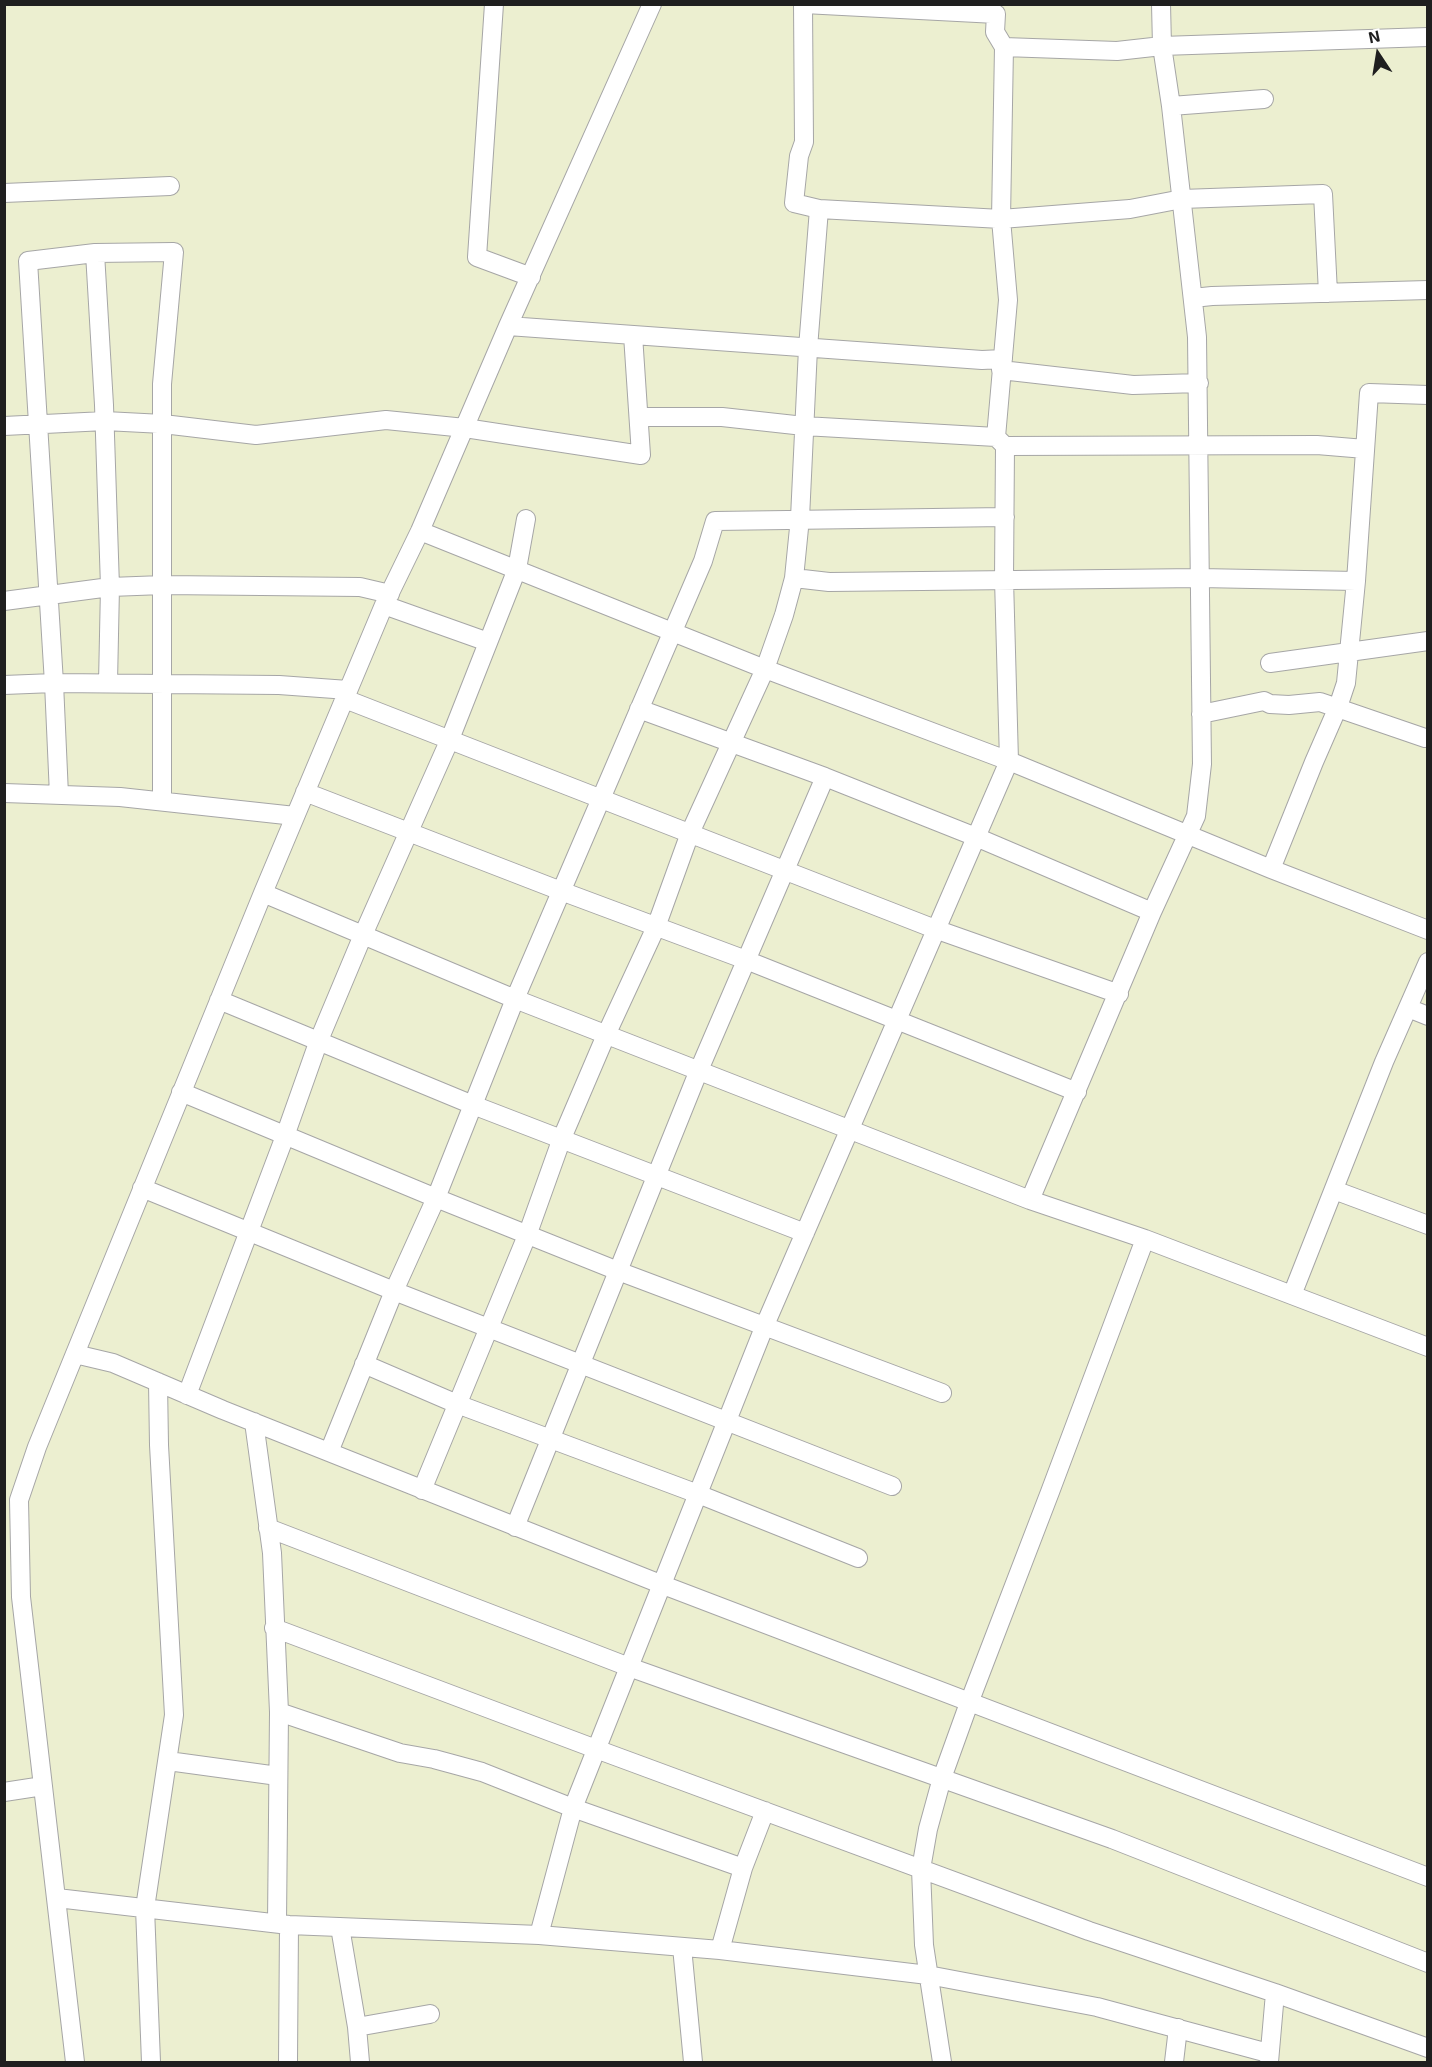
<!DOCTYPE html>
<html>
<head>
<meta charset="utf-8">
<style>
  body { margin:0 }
  #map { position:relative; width:1432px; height:2067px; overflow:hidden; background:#f0ede5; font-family:"Exo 2",sans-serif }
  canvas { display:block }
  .frame { position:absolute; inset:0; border:6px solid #1f1f1f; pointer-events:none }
  .north { position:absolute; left:1348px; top:24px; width:60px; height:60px; -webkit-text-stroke:4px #fff; paint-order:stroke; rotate:348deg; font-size:16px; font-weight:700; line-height:24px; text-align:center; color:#1f1f1f }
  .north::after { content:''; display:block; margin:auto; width:21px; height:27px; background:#1f1f1f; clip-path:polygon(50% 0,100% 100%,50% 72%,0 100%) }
</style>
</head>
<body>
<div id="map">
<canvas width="1432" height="2067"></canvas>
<div class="frame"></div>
<div class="north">N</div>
</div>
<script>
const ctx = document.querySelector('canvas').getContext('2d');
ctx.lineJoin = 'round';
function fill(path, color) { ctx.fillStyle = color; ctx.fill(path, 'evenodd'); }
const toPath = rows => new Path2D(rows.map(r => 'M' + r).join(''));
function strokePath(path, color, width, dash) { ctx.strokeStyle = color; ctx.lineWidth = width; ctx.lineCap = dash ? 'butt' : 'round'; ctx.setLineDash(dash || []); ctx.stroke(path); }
fill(toPath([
  [5,5,1427,5,1427,2062,5,2062]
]), '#ecefd0');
const minor = toPath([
  [494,4,477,257,531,277],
  [803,4,804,142,799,156,794,203,819,209,1001,219,1130,209,1182,199,1323,194,1328,293],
  [804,4,996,14,995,32,1004,47,1001,219,1008,300,996,437,1005,446,1317,445,1365,449],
  [1004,47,1117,51,1162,46,1428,37],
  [1171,106,1264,99],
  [4,193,170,186],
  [95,253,104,405,110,587,108,683],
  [1193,298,1212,296,1428,290],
  [508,326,982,360,1003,359],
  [1001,370,1133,385,1199,383],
  [639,417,722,417,804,426,996,437],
  [4,426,105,421,163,424,256,435,386,420,465,428,641,455,633,335],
  [420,531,765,669,1009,761,1271,869,1428,930],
  [794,578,829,582,1200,578,1356,581],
  [4,601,110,587,163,585,360,587,390,594],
  [384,605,488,642],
  [1270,663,1428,641],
  [4,685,54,683,279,685,348,690],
  [345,699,935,929,1119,994],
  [639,709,825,777,976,837,1152,912],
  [1201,714,1264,701,1270,704,1289,705,1320,702,1425,738],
  [305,792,561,891,746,960,1077,1092],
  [4,793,120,797,295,816],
  [59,795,54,683,28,261,95,253,174,252,162,384,162,801],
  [1271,869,1314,762,1338,707,1346,683,1356,581,1369,393,1428,395],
  [263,893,515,999,1030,1200,1145,1239,1428,1347],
  [219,1000,473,1105,805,1233],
  [1408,1008,1428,1016],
  [181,1092,436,1198,618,1271,942,1393],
  [142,1188,394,1291,892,1486],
  [1334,1190,1428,1225],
  [1030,1200,1152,912,1196,816,1202,764,1197,337,1171,106,1162,46,1161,4],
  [1292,1295,1384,1062,1428,962],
  [75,1354,113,1363,223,1410,663,1585,1428,1877],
  [364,1364,457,1404,698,1494,858,1558],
  [187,1395,285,1136,319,1040,363,935,450,739,517,569,526,519],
  [254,1422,272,1553,279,1712,277,1923],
  [329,1452,394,1291,436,1198,515,999,703,561,715,521,1005,517],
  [422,1490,528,1233,562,1138,606,1035,656,927,690,833,765,669,784,615,794,578,800,518,808,348,819,209],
  [515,1527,699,1070,825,777],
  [268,1528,629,1667,1112,1839,1428,1963],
  [274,1628,596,1749,1089,1931,1275,1993,1428,2048],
  [279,1712,400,1753,434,1759,482,1772,573,1808,743,1868],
  [168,1761,278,1776],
  [4,1792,43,1786],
  [57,1898,289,1925,539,1935,720,1950,928,1975,1097,2007,1268,2053],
  [340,1927,357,2027,360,2062],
  [539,1935,573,1808,765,1325,1009,761,1004,579,1005,446],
  [682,1947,693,2062],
  [720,1950,743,1868,765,1811],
  [357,2027,430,2014],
  [75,2062,21,1597,19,1500,37,1447,263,893,384,605,420,531,508,326,652,4],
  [151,2062,145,1908,174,1715,159,1445,158,1382],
  [288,2062,289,1925],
  [942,2062,924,1945,921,1869,928,1829,942,1778,969,1703,1050,1492,1145,1239],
  [1174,2062,1178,2028],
  [1269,2062,1275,1993]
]);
strokePath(minor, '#a6a6a6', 20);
strokePath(minor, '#fff', 18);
</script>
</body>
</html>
